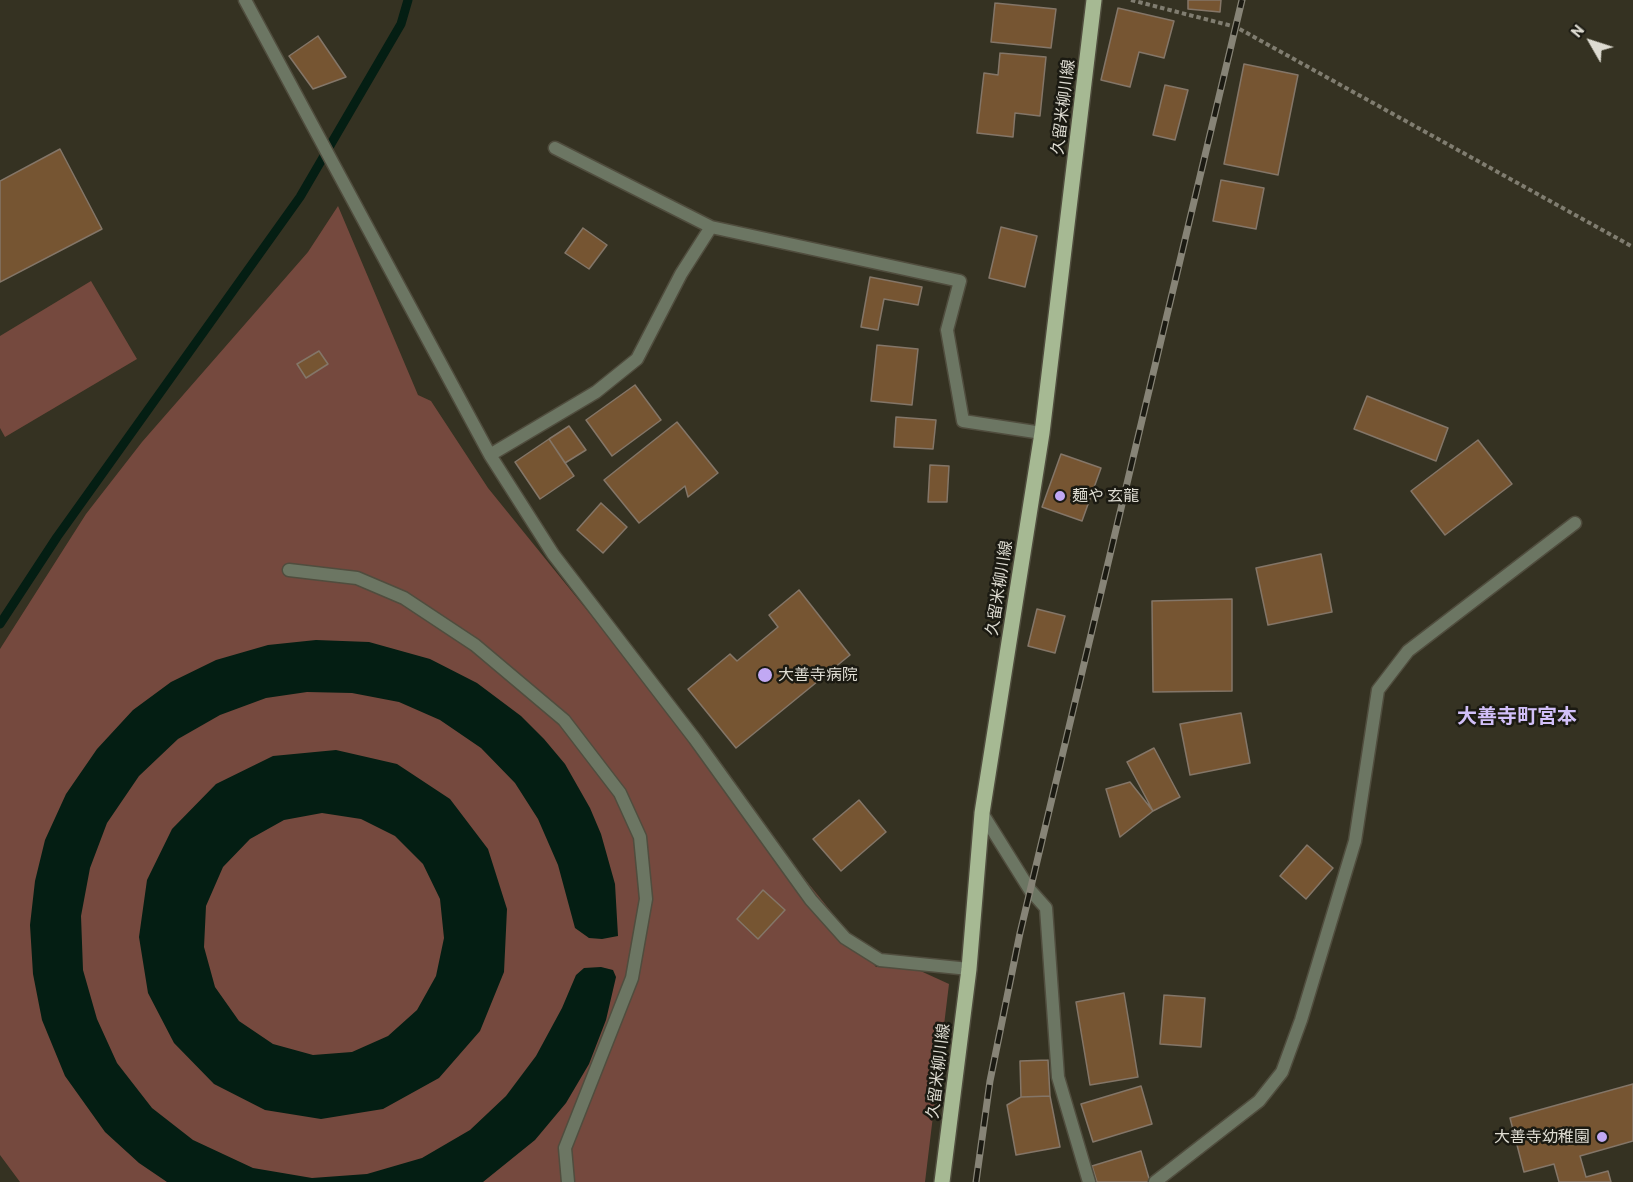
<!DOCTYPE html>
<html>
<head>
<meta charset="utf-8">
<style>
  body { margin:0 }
  #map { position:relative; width:1633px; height:1182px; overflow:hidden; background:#353222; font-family:Barlow,sans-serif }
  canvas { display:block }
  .north { position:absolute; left:1561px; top:12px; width:60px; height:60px; -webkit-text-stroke:4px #1b1a12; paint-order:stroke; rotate:309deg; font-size:16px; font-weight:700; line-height:24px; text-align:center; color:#dedcd2 }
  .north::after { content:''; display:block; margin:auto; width:21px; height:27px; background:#dedcd2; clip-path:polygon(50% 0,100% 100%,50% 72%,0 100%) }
</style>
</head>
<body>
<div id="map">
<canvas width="1633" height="1182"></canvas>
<div class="north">N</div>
</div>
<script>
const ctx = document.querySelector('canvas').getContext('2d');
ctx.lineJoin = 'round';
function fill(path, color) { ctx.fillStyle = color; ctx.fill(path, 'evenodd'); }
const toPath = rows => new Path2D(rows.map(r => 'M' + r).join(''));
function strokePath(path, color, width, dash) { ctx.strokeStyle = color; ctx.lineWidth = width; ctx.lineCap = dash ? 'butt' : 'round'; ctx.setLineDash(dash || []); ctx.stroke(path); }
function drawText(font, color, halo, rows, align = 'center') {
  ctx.font = font + ' Barlow,"Noto Sans JP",sans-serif'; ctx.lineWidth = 5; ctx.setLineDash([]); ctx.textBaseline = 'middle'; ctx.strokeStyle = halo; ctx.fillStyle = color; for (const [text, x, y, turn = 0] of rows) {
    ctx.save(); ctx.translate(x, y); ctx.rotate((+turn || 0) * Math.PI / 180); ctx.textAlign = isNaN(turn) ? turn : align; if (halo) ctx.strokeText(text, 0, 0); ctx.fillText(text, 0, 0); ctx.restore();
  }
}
fill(toPath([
  [338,206,418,395,431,401,488,488,876,967,914,968,949,984,925,1182,20,1182,0,1155,0,649,86,514,142,442,308,252],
  [91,281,137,359,5,437,0,428,0,336]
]), '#75493e');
fill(toPath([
  [316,640,369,642,430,659,477,683,521,716,544,739,565,764,590,808,601,834,615,884,618,936,602,939,589,938,575,928,558,865,538,819,515,783,481,748,440,720,399,702,352,693,307,692,266,698,220,715,178,739,139,776,107,823,90,868,81,916,83,970,97,1019,117,1063,152,1108,193,1140,253,1168,312,1178,367,1174,422,1158,470,1130,506,1096,536,1056,562,1008,576,975,584,968,601,967,613,970,616,977,606,1020,589,1064,566,1103,535,1140,483,1182,167,1182,139,1163,105,1132,65,1076,42,1020,33,974,30,925,35,881,45,840,66,794,97,749,133,710,171,682,216,660,268,645],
  [336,750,397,764,450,799,488,849,507,909,504,972,480,1031,439,1078,383,1109,321,1119,265,1110,214,1084,174,1043,148,993,139,937,147,880,172,829,216,784,273,756],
  [322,813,361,819,395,836,423,864,440,899,444,938,436,976,417,1010,388,1036,352,1052,313,1055,273,1044,239,1021,215,987,204,947,206,906,223,867,250,839,284,820]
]), '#041e13');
strokePath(toPath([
  [0,624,57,537,300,197,401,24,408,0]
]), '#041e13', 9);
const building = toPath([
  [1188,0,1221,0,1220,12,1188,9,1188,0],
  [995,3,1056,9,1051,48,991,42,995,3],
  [1118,8,1174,21,1164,58,1139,52,1130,87,1101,80,1118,8],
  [318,36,346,77,313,89,289,56,318,36],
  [1000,53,1046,57,1040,116,1015,113,1013,137,977,133,984,73,998,75,1000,53],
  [1244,64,1298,75,1278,175,1224,164,1244,64],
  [1165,85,1188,90,1175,140,1153,135,1165,85],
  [60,149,102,229,0,282,0,181,60,149],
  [1221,180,1264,188,1256,229,1213,221,1221,180],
  [1001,227,1037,236,1025,287,989,278,1001,227],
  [583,228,607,245,589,269,565,253,583,228],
  [870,277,922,287,918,305,884,299,878,330,861,327,870,277],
  [877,345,918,349,912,405,871,401,877,345],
  [319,351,328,364,306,378,297,364,319,351],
  [635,385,661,420,612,456,586,420,635,385],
  [1367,396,1448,428,1436,461,1354,429,1367,396],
  [896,417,936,420,933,449,894,447,896,417],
  [677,422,718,473,688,497,685,486,639,523,604,480,677,422],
  [569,426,586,450,565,463,549,439,569,426],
  [549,439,574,476,540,499,515,462,549,439],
  [1478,440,1512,484,1445,535,1411,491,1478,440],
  [1061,454,1101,468,1082,521,1042,507,1061,454],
  [930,465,949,466,947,502,928,502,930,465],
  [601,503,627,527,603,553,577,530,601,503],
  [1321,554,1332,612,1268,625,1256,568,1321,554],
  [799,590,850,655,736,748,688,689,730,654,737,661,778,627,769,615,799,590],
  [1232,599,1232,691,1153,692,1152,601,1232,599],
  [1037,609,1065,616,1055,653,1028,646,1037,609],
  [1241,713,1250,763,1190,775,1180,724,1241,713],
  [1154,748,1180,797,1153,811,1127,762,1154,748],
  [1130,782,1153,811,1120,837,1106,789,1130,782],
  [859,800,886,832,841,871,813,839,859,800],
  [1307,845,1333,868,1306,899,1280,876,1307,845],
  [763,890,785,910,758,939,737,919,763,890],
  [1124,993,1138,1077,1090,1085,1076,1002,1124,993],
  [1164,995,1205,998,1201,1047,1160,1044,1164,995],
  [1048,1060,1050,1096,1021,1097,1020,1061,1048,1060],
  [1633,1084,1633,1141,1580,1156,1586,1177,1608,1171,1611,1182,1559,1182,1554,1164,1524,1172,1510,1118,1633,1084],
  [1141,1086,1152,1124,1093,1142,1081,1104,1141,1086],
  [1050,1096,1060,1147,1016,1155,1007,1105,1021,1097,1050,1096],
  [1141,1151,1150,1182,1097,1182,1092,1166,1141,1151]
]);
fill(building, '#765532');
strokePath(building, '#847668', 1.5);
const lane = toPath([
  [289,570,357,578,404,598,475,645,564,720,620,793,640,837,646,899,632,978,565,1148,568,1182],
  [1155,1182,1259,1101,1282,1072,1301,1020,1355,841,1378,690,1408,651,1575,523]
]);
const street = toPath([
  [245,0,490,455,553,554,695,739,811,900,845,938,880,960,969,969],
  [555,148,711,227,960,281,947,330,963,421,1042,433],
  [490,455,596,392,637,359,681,274,711,227],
  [982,813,1030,890,1046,908,1058,1077,1089,1182]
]);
const primary = toPath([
  [942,1182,969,969,982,813,1042,433,1094,0]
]);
strokePath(lane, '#504d3e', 15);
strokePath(street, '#504d3e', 15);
strokePath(primary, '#504d3e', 18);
strokePath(toPath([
  [1131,0,1236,27,1633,247]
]), '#807d70', 4, [4.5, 3]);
strokePath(lane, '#6c7663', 12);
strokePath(street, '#6c7663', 12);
strokePath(primary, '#a6b993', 15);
const rail = toPath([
  [976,1182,990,1081,1020,933,1242,0]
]);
strokePath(rail, '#878477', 7);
strokePath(rail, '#1b1a12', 4.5, [14]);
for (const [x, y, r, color] of [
  [1060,496,6,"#c1a8f3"],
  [765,675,8,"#c1a8f3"],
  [1602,1137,6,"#c1a8f3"]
]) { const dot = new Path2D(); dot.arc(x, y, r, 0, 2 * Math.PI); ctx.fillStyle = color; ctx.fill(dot); strokePath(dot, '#1b1a12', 2); }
drawText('16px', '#dedcd2', '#1b1a12', [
  ["久留米柳川線",1063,107,-83],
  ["久留米柳川線",999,588,-81],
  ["久留米柳川線",938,1071,-83]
]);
drawText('16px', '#dedcd2', '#1b1a12', [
  ["麺や 玄龍",1072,496],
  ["大善寺病院",778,675],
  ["大善寺幼稚園",1590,1137,"right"]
], 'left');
drawText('bold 20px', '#d1bff8', '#1b1a12', [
  ["大善寺町宮本",1517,716]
]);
</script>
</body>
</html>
